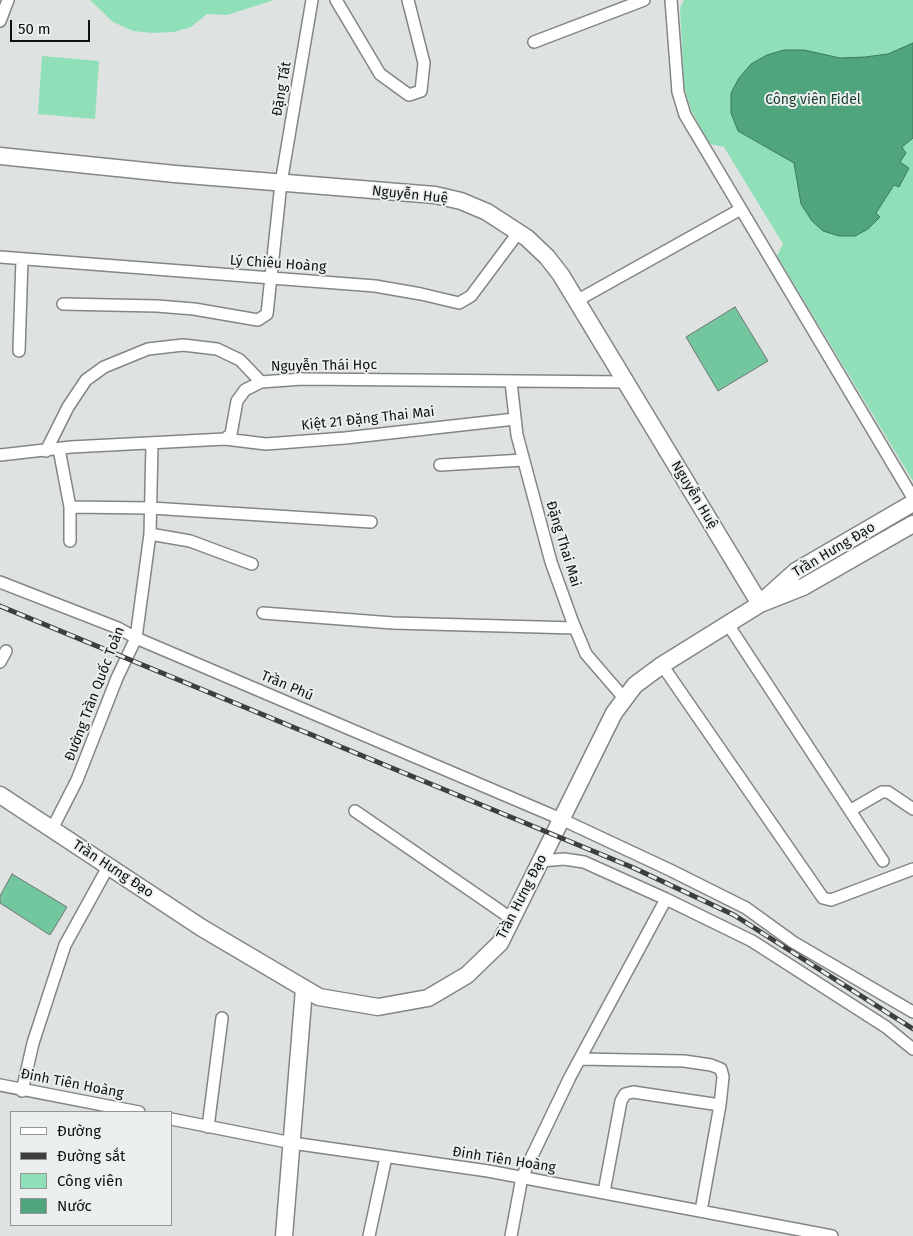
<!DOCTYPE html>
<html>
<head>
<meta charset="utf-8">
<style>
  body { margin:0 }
  #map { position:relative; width:913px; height:1236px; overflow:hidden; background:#dee2e0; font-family:"Fira Sans",sans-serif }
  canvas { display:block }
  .legend { position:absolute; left:10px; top:1111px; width:162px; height:115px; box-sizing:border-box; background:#ebefed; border:1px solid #939695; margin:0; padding:6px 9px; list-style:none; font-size:15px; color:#101111 }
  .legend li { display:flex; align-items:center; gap:10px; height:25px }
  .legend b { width:25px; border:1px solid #939695 }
  .scale { position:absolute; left:10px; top:20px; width:80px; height:22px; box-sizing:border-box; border:2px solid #101111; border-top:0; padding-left:6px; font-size:15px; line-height:18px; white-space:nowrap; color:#101111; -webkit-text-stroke:4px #ebefed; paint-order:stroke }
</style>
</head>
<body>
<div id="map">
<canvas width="913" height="1236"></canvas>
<ul class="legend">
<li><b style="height:6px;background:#fff"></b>Đường</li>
<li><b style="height:6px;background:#3d3f3e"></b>Đường sắt</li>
<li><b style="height:14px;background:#8fe0b9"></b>Công viên</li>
<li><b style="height:14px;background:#50a57f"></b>Nước</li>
</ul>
<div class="scale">50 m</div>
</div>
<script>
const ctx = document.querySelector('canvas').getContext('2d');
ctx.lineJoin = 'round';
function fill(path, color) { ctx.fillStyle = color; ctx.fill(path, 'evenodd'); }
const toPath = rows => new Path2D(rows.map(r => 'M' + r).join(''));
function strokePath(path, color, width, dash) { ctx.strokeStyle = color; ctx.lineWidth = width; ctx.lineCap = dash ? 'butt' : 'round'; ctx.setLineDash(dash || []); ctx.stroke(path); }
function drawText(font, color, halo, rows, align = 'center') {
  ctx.font = font + ' "Fira Sans",sans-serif'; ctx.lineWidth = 4; ctx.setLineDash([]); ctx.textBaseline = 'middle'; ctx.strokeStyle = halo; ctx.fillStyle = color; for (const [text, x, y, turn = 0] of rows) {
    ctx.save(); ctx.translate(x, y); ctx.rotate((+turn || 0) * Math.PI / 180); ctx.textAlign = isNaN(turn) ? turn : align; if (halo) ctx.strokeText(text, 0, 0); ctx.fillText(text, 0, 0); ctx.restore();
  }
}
fill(toPath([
  [90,0,274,0,227,15,207,14,191,27,174,32,152,33,133,31,113,22],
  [684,0,913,0,913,481,777,256,783,244,724,147,710,144,691,110,684,87,680,8],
  [42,56,99,61,95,119,38,114]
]), '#8fe0b9');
const water = toPath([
  [913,43,913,138,902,147,906,153,900,162,909,168,899,187,894,185,876,213,880,217,868,229,855,236,839,236,823,231,812,221,801,204,794,163,738,131,731,113,731,93,739,78,751,64,767,55,784,50,804,50,840,58,865,57,888,54,913,43]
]);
fill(water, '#50a57f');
strokePath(water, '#3d795e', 1);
const building = toPath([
  [735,307,768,361,718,391,686,337,735,307],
  [12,874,67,907,50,935,0,903,0,896,12,874]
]);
fill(building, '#73c79f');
strokePath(building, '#717473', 1);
const street = toPath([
  [336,0,380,74,409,95,421,91,424,63,408,0],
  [671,0,678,92,685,115,913,498],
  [0,21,8,0],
  [534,42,644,0],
  [0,257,375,286,421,294,459,303,471,296,518,233],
  [578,300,741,209],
  [63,304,157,306,194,309,258,320,267,314,281,183,312,0],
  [19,351,22,259],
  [511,382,517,435,551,562,573,623,586,654,624,698],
  [225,439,266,444,345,438,515,419],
  [59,449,70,507,151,508,371,522],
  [46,451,68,407,86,380,104,367,148,349,183,345,217,349,240,360,261,382],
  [0,455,71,447,225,439,231,434,237,401,245,390,261,382,302,379,627,382],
  [440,465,523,460],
  [150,534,190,541,252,564],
  [70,541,70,507],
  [0,582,118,628,136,638,561,819,670,870,746,908,793,942,913,1012],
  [263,613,393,623,575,628],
  [727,623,883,861],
  [0,662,6,651],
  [662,665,823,898,831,900,913,869],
  [851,810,882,792,888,792,913,809],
  [355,811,512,919],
  [52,829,77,780,117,678,136,638,150,534,152,444],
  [541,861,564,859,584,862,666,899,752,941,886,1027,913,1049],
  [580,1059,684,1061,711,1065,721,1069,723,1077,720,1105,701,1211],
  [0,1085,139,1112],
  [22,1091,33,1043,65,945,108,867],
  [171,1119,292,1143,488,1171,832,1236],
  [208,1127,222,1018],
  [604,1192,621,1101,625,1094,633,1092,720,1105],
  [369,1236,386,1157],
  [511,1236,522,1177,570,1077,666,899]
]);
const secondary = toPath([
  [0,156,175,174,435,195,461,201,487,212,527,238,547,257,561,275,760,604],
  [767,597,796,571,913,503],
  [0,795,202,928,319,997,378,1007,428,998,467,975,500,943,614,713,635,685,662,665,760,604,803,587,913,524],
  [284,1236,304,989]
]);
strokePath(street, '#838684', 14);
strokePath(secondary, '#838684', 19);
strokePath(street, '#fff', 11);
strokePath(secondary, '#fff', 16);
const rail = toPath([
  [0,606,634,868,734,915,913,1029]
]);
strokePath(rail, '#3d3f3e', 5);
strokePath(rail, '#ebefed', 3, [9]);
drawText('14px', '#101111', '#ebefed', [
  ["Đặng Tất",282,89,-80],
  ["Nguyễn Huệ",410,195,6],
  ["Lý Chiêu Hoàng",278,264,4],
  ["Nguyễn Thái Học",324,366,-1],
  ["Kiệt 21 Đặng Thai Mai",368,419,-6],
  ["Nguyễn Huệ",694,495,59],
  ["Đặng Thai Mai",563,544,73],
  ["Trần Hưng Đạo",834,550,-31],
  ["Trần Phú",287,686,23],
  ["Đường Trần Quốc Toản",95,694,-69],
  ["Trần Hưng Đạo",113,869,33],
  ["Trần Hưng Đạo",522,897,-63],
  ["Đinh Tiên Hoàng",72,1084,11],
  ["Đinh Tiên Hoàng",504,1160,9]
]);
drawText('14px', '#1c4130', '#ebefed', [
  ["Công viên Fidel",813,100]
]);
</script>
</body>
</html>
